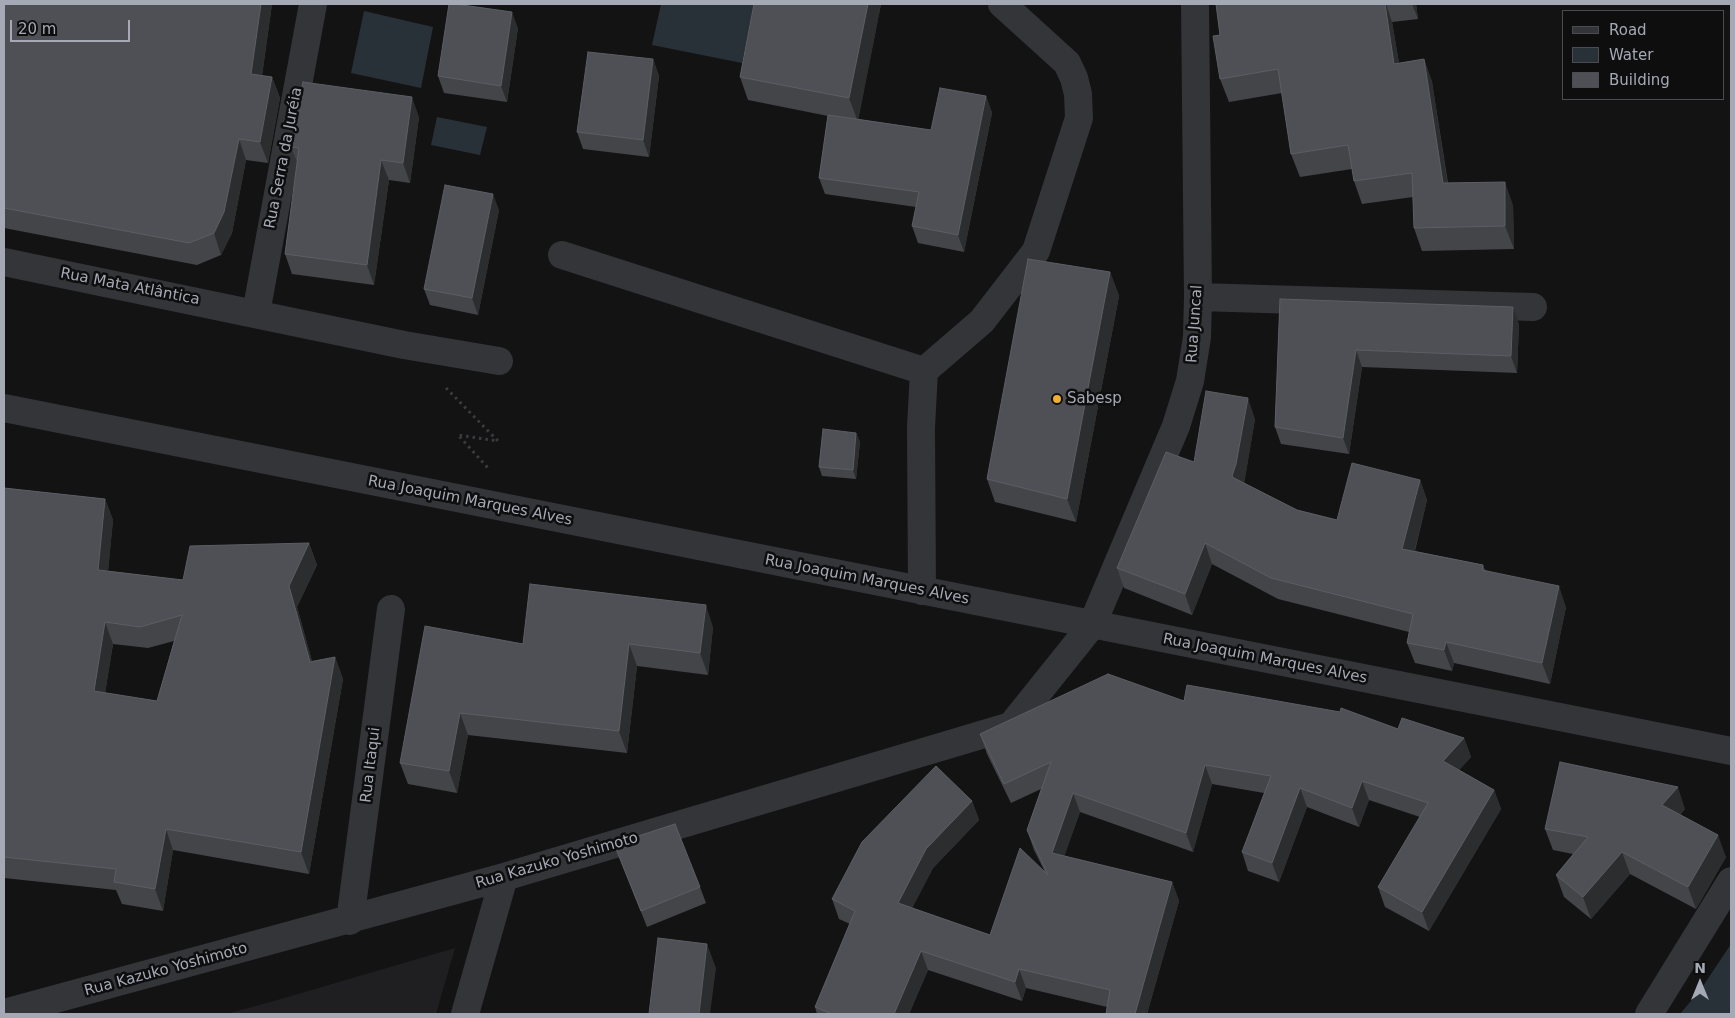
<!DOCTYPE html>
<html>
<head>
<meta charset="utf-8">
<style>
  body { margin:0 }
  #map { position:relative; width:1735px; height:1018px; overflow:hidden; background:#131314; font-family:"DejaVu Sans",sans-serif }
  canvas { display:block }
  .frame { position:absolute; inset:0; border:5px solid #a4a9b5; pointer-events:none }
  .legend { position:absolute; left:1562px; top:10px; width:162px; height:90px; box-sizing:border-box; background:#0e0e0f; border:1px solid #4a4c51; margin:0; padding:6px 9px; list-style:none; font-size:15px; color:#a4a9b5 }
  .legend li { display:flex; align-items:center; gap:10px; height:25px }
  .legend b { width:25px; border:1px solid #4a4c51 }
  .north { position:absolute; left:1675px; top:958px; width:50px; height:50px; -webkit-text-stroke:4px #0e0e0f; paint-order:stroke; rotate:0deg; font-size:14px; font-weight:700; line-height:20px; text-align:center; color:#a4a9b5 }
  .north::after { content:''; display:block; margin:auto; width:18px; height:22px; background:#a4a9b5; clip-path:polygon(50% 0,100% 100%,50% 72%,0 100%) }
  .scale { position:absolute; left:10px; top:20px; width:120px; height:22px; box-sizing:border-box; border:2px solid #a4a9b5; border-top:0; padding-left:6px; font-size:15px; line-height:18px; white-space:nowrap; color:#a4a9b5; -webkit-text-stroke:4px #0e0e0f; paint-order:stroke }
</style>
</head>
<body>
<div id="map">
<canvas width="1735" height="1018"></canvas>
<div class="frame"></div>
<ul class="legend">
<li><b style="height:6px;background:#343539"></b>Road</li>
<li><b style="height:14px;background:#293138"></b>Water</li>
<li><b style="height:14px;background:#4f5055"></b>Building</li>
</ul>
<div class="north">N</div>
<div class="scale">20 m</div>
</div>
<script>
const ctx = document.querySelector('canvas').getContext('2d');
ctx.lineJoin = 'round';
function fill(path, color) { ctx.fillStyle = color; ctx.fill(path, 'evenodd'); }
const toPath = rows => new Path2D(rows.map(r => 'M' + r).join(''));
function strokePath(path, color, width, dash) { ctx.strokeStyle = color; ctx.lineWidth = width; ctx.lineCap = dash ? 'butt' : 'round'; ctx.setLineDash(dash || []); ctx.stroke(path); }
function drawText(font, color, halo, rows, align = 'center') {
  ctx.font = font + ' "DejaVu Sans",sans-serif'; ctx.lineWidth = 5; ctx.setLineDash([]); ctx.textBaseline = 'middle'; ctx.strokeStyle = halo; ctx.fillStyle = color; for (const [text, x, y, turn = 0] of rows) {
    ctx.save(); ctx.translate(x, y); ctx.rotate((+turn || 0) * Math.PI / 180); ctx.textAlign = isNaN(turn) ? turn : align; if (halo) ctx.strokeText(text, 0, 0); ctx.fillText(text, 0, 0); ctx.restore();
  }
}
fill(toPath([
  [455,948,436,1014,226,1014,274,1001]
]), '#1f1f21');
fill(toPath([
  [661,4,754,4,742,63,652,45],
  [364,11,433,27,421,88,351,73],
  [437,117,487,127,480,155,431,145],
  [1731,944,1731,1014,1680,1014,1701,989]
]), '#293138');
strokePath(toPath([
  [446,388,498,441,458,435,488,468]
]), '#3a3c40', 3, [2.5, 4]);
strokePath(toPath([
  [562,255,924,371],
  [4,262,404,345,499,361],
  [1198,297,1533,307],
  [256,313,313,4],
  [4,408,1731,751],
  [922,591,921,427,924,371,982,321,1036,251,1079,118,1078,94,1074,78,1067,63,1002,4],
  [350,921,391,609],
  [4,1013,504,877,1011,726,1092,625,1176,426,1190,381,1197,337,1198,297,1195,4],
  [465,1014,504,877],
  [1649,1014,1731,881]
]), '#343539', 28);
fill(toPath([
  [4,4,272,4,262,76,272,77,280,98,268,163,246,160,232,233,221,255,197,265,4,228],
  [754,4,881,4,858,119,931,130,986,96,992,113,964,252,918,243,912,226,916,207,825,194,819,178,828,116,748,100,740,77],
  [1216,4,1416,4,1418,19,1392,22,1399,63,1424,59,1432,82,1448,183,1513,205,1514,249,1422,251,1414,228,1413,197,1362,204,1354,181,1352,169,1300,177,1291,154,1282,93,1229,102,1220,79,1220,35],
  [518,28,507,102,444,93,438,76],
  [653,59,659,76,649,157,583,149,577,132],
  [419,117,410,183,389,180,374,285,292,274,285,254,297,162,291,147],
  [499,210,478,315,430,305,424,289],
  [1110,272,1119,296,1076,522,995,502,987,479],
  [1280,299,1519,324,1517,373,1362,367,1349,454,1281,444,1275,427],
  [1255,419,1244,483,1297,510,1337,520,1420,480,1427,500,1415,551,1483,565,1485,570,1566,607,1550,684,1454,663,1452,671,1415,663,1407,643,1409,632,1278,599,1212,564,1192,615,1124,588,1117,568,1194,462],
  [856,433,860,442,856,479,822,476,819,467],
  [4,488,105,499,113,520,108,571,183,580,309,543,317,565,297,607,312,661,335,657,343,679,309,874,173,850,163,911,122,904,116,890,4,878],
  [174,641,157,701,105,693,113,644,148,648],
  [713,627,708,675,637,666,627,753,468,735,457,793,408,784,400,763,523,644],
  [1184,701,1464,738,1471,757,1459,770,1494,790,1501,809,1429,931,1385,907,1378,887,1420,817,1369,800,1359,827,1307,807,1279,882,1248,871,1242,852,1264,793,1212,784,1193,852,1080,812,1064,856,1172,882,1179,901,1147,1014,1106,1014,1107,1007,1026,988,1022,1001,928,970,909,1014,817,1014,815,1007,850,924,839,919,832,899,972,801,979,820,933,868,912,908,990,935,1044,870,1034,850,1027,830,1041,789,1011,803,987,754,980,734],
  [1685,809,1680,815,1726,857,1696,909,1630,874,1591,919,1564,897,1556,875,1573,854,1553,850,1545,829],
  [614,844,700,887,706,903,647,927]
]), '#444549');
fill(toPath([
  [261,4,272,4,259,96,251,74],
  [868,4,881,4,858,122,849,98],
  [1385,4,1386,4,1392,22,1403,87,1394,64],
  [1412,4,1416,4,1418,19],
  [512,12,518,28,507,102,501,86],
  [653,59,659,76,649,157,643,140],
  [1424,59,1432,82,1451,206,1443,183],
  [272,77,280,98,268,163,260,142],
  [986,96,992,113,964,252,958,235],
  [412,97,419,117,410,183,403,163],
  [239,139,246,160,232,233,221,255,214,233],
  [381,160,389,180,374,285,367,265],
  [1505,182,1513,205,1514,249,1505,226],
  [493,194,499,210,478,315,472,298],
  [1110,272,1119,296,1076,522,1067,499],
  [1513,307,1519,324,1517,373,1511,356],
  [1356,350,1362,367,1349,454,1343,438],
  [1248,398,1255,419,1244,485,1239,497,1232,476],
  [856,433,860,442,856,479,853,470],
  [1420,480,1427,500,1410,569,1402,549],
  [105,499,113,520,106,592,98,570],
  [309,543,317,565,297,607,318,683,310,662,289,586],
  [1205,543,1212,564,1192,615,1185,594],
  [1559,586,1566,607,1550,684,1542,663],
  [706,605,713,627,708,675,700,653],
  [105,622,113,644,102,713,94,691],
  [1446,642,1454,663,1452,671,1444,650],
  [629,644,637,666,627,753,619,731],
  [335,657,343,679,309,874,301,852],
  [460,713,468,735,457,793,449,771],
  [1464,738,1471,757,1450,780,1443,761],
  [1205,765,1212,784,1193,852,1186,833],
  [1362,781,1369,800,1359,827,1352,808],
  [1678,787,1685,809,1670,827,1662,805],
  [1300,788,1307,807,1279,882,1272,863],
  [1494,790,1501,809,1429,931,1422,912],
  [1073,793,1080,812,1059,872,1052,853],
  [972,801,979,820,933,868,905,922,898,903,926,849],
  [166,829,173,850,163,911,155,889],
  [1718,835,1726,857,1696,909,1688,887],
  [1622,852,1630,874,1591,919,1583,897],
  [1172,882,1179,901,1147,1014,1135,1014],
  [707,944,716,968,710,1014,699,1014],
  [921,951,928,970,909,1014,894,1014],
  [1019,969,1026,988,1022,1001,1015,982]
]), '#2c2d2f');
const building = toPath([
  [4,4,261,4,251,74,272,77,260,142,239,139,224,212,214,233,189,243,4,208,4,4],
  [449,4,455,4,512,12,501,86,438,76,449,4],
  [754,4,868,4,849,98,740,77,754,4],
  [1216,4,1385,4,1394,64,1424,59,1443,183,1505,182,1505,226,1414,228,1412,173,1354,181,1348,145,1291,154,1278,69,1220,79,1213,36,1220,35,1216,4],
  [588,52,653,59,643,140,577,132,588,52],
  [303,82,412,97,403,163,381,160,367,265,285,254,299,148,291,147,303,82],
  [940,88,986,96,958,235,912,226,919,192,819,178,828,115,931,130,940,88],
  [445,185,493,194,472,298,424,289,445,185],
  [1028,259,1110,272,1067,499,987,479,1028,259],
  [1280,299,1513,307,1511,356,1356,350,1343,438,1275,427,1280,299],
  [1206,391,1248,398,1236,464,1232,476,1234,478,1297,510,1337,520,1352,463,1420,480,1402,549,1483,565,1482,570,1559,586,1542,663,1446,642,1444,650,1407,643,1413,614,1271,578,1205,543,1185,594,1117,568,1166,452,1194,462,1206,391],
  [823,429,856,433,853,470,819,467,823,429],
  [4,488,105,499,98,570,183,580,190,546,309,543,289,586,310,662,335,657,301,852,166,829,155,889,114,882,116,869,4,857,4,488],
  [182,615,157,701,94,691,105,622,140,627,182,615],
  [530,584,706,605,700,653,629,644,619,731,460,713,449,771,400,763,425,626,523,644,530,584],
  [1108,674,1184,701,1187,685,1340,712,1341,708,1398,729,1402,718,1464,738,1443,761,1494,790,1422,912,1378,887,1428,803,1362,781,1352,808,1300,788,1272,863,1242,852,1271,776,1205,765,1186,833,1073,793,1052,853,1172,882,1135,1014,1106,1014,1110,990,1019,969,1015,982,921,951,894,1014,832,1014,815,1007,855,911,832,899,862,842,936,766,972,801,926,849,898,903,990,935,1020,848,1048,875,1027,830,1051,762,1004,784,980,734,1108,674],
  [1560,762,1678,787,1662,805,1718,835,1688,887,1622,852,1583,897,1556,875,1588,837,1545,829,1560,762],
  [675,824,700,887,641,911,614,844,675,824],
  [658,938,707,944,699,1014,649,1014,658,938]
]);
fill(building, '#4f5055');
strokePath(building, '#5c5e64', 1);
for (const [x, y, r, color] of [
  [1057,399,5,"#efaf30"]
]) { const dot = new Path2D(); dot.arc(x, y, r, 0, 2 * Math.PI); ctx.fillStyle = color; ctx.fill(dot); strokePath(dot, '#0e0e0f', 2); }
drawText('15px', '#a4a9b5', '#0e0e0f', [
  ["Rua Serra da Juréia",284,158,-79],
  ["Rua Mata Atlântica",130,287,11],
  ["Rua Juncal",1195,324,-86],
  ["Rua Joaquim Marques Alves",470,501,11],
  ["Rua Joaquim Marques Alves",867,580,11],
  ["Rua Joaquim Marques Alves",1265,659,11],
  ["Rua Itaqui",371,765,-83],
  ["Rua Kazuko Yoshimoto",557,861,-16],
  ["Rua Kazuko Yoshimoto",166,970,-15]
]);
drawText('15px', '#a4a9b5', '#0e0e0f', [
  ["Sabesp",1067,399]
], 'left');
</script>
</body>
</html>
